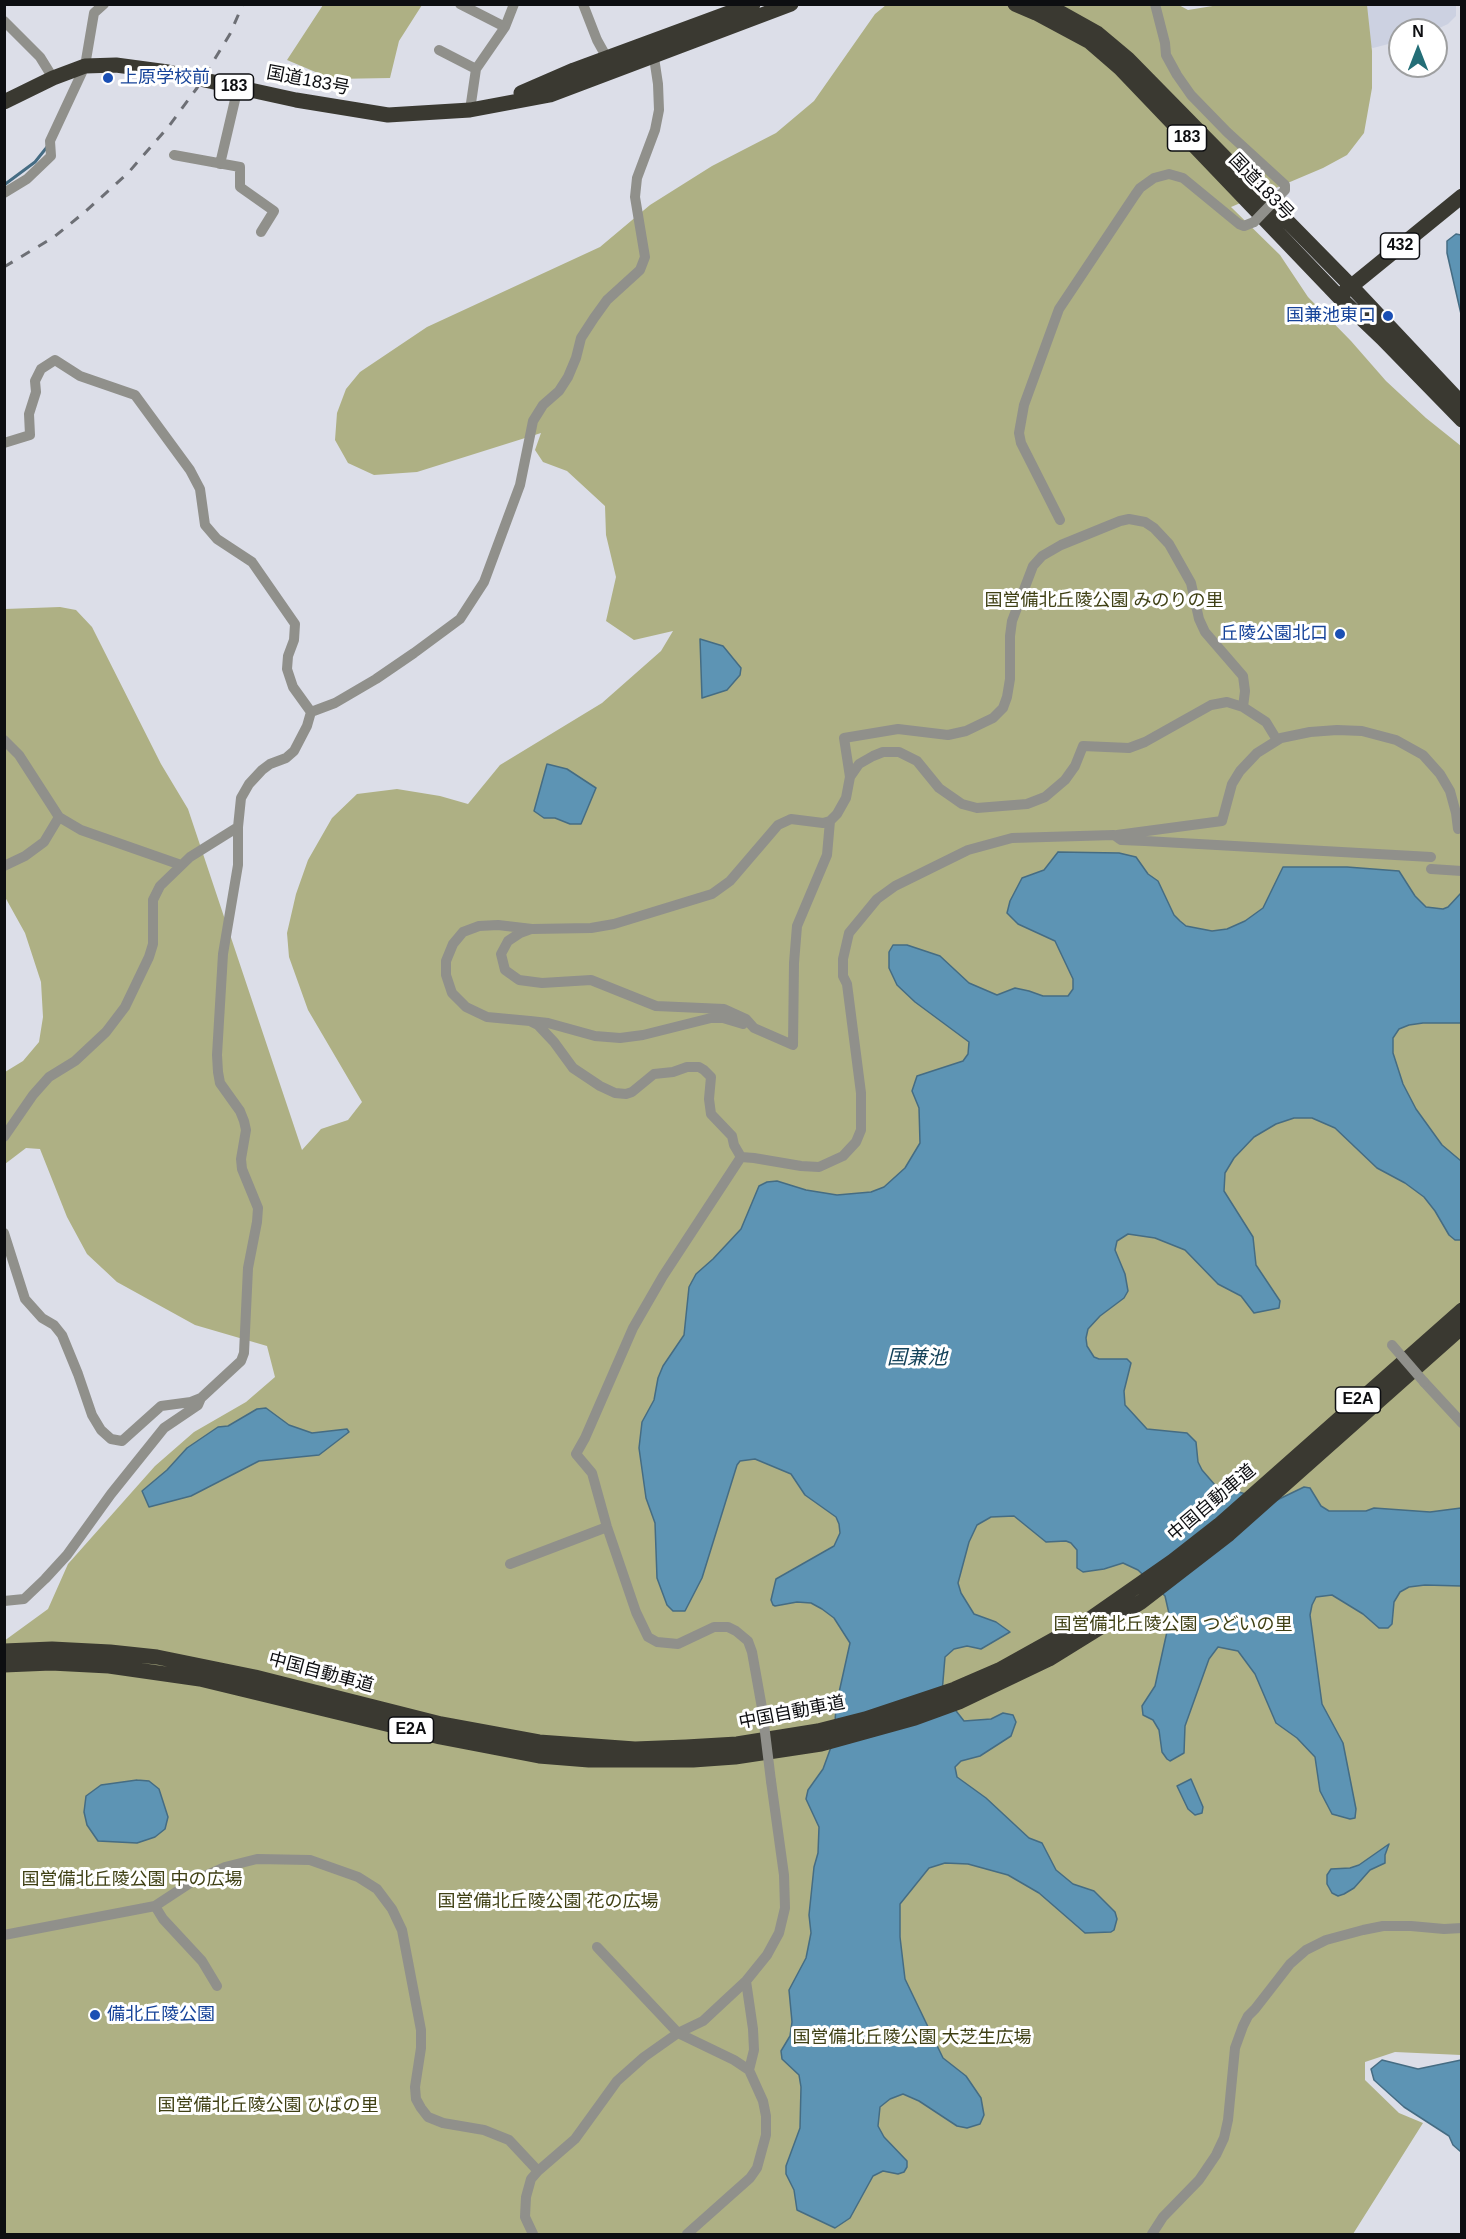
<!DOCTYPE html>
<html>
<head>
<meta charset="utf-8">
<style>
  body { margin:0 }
  #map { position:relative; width:1466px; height:2239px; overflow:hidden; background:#dcdee8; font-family:Arial,sans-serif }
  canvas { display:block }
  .frame { position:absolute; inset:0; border:6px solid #0d0e11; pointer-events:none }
  .north { position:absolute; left:1388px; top:18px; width:60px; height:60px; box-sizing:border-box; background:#fff; border:2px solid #9e9fa0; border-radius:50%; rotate:0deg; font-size:16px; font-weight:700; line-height:24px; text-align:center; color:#0d0e11 }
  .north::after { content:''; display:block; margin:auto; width:21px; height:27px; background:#246e77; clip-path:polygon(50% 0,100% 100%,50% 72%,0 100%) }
</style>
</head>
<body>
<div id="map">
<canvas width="1466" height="2239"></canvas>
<div class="frame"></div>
<div class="north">N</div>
</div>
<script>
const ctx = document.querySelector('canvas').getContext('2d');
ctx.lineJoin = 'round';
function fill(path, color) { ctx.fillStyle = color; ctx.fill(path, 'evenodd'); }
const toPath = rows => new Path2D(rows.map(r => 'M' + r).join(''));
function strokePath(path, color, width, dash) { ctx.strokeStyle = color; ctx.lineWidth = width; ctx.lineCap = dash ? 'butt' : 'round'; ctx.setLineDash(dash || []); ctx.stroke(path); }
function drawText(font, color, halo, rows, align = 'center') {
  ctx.font = font + ' Arial,"Noto Sans JP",sans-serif'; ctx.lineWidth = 6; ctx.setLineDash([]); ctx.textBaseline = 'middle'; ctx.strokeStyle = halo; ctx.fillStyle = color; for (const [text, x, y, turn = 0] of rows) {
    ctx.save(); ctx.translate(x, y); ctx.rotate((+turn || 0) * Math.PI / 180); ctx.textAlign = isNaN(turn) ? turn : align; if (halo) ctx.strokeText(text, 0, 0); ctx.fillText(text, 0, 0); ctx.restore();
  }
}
fill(toPath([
  [1354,5,1456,5,1456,16,1448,24,1435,30,1400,30,1400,41,1373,48,1366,44]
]), '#ccd1e1');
fill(toPath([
  [1177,4,1188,10,1225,4,1367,5,1372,51,1372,88,1364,133,1347,155,1323,168,1231,207,1280,255,1308,297,1351,341,1386,381,1426,418,1461,446,1461,2055,1395,2052,1365,2062,1365,2080,1399,2113,1423,2123,1353,2234,5,2234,4,1641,48,1609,68,1564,155,1466,194,1432,246,1402,275,1377,267,1346,195,1325,117,1282,87,1254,67,1217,40,1149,26,1148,5,1164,5,1072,23,1061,39,1042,43,1017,41,982,25,933,5,897,5,609,60,607,76,610,92,627,161,764,188,809,302,1150,321,1129,348,1120,362,1102,308,1010,289,957,287,933,296,894,308,860,332,818,357,794,397,789,440,796,468,804,500,765,602,703,661,651,673,631,634,640,606,621,616,577,606,535,605,506,567,471,543,462,535,450,541,433,417,472,374,475,348,463,335,440,337,413,346,389,360,372,427,327,600,247,650,205,712,166,776,133,814,101,875,14,886,5],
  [323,5,422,5,399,41,390,78,332,79,287,60]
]), '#aeb084');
const water = toPath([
  [1456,234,1461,235,1461,314,1447,253,1447,241,1456,234],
  [700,639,723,646,741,668,740,675,727,690,702,698,700,639],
  [547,764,567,769,596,788,581,824,570,824,555,818,544,818,534,811,547,764],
  [1058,852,1119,853,1136,857,1148,874,1158,881,1174,915,1180,921,1186,926,1212,931,1227,929,1245,921,1263,908,1283,867,1347,867,1399,871,1415,896,1426,907,1443,909,1448,907,1461,893,1461,1023,1423,1023,1409,1025,1399,1029,1393,1038,1393,1053,1403,1084,1416,1109,1442,1145,1461,1161,1461,1240,1455,1240,1449,1235,1435,1211,1424,1197,1405,1183,1377,1168,1335,1128,1312,1118,1294,1118,1276,1124,1254,1137,1234,1158,1225,1173,1224,1191,1253,1237,1256,1265,1280,1301,1279,1308,1254,1313,1241,1296,1218,1284,1185,1250,1155,1238,1128,1234,1117,1241,1115,1250,1125,1274,1128,1291,1124,1298,1100,1316,1088,1329,1086,1338,1087,1346,1094,1357,1099,1359,1127,1359,1131,1363,1124,1391,1125,1405,1147,1429,1187,1433,1196,1442,1198,1462,1202,1470,1215,1485,1273,1502,1304,1487,1310,1488,1321,1506,1329,1511,1366,1511,1374,1508,1430,1512,1461,1508,1461,1586,1425,1585,1409,1587,1400,1592,1394,1602,1392,1624,1388,1628,1379,1628,1363,1614,1332,1595,1316,1597,1312,1605,1310,1615,1322,1704,1343,1743,1356,1809,1355,1818,1350,1819,1332,1814,1320,1791,1315,1757,1297,1738,1276,1723,1255,1674,1238,1651,1218,1647,1209,1659,1185,1726,1184,1753,1170,1761,1167,1759,1162,1752,1159,1730,1153,1720,1143,1715,1142,1706,1155,1686,1170,1618,1165,1596,1138,1570,1123,1563,1104,1569,1083,1572,1077,1568,1077,1550,1071,1543,1066,1541,1046,1542,1014,1516,991,1517,977,1525,969,1542,958,1583,961,1593,974,1614,996,1622,1010,1632,981,1649,967,1646,954,1649,945,1657,942,1693,964,1721,991,1719,1003,1713,1013,1715,1016,1722,1011,1736,980,1756,961,1761,955,1767,957,1777,986,1798,1029,1838,1042,1843,1056,1870,1073,1884,1094,1891,1115,1912,1117,1919,1114,1930,1111,1932,1085,1933,1039,1893,1008,1875,968,1864,945,1863,929,1868,900,1904,900,1937,905,1979,943,2058,966,2076,981,2098,984,2115,980,2124,967,2128,957,2126,919,2101,903,2094,890,2099,880,2107,878,2126,884,2137,907,2161,907,2167,904,2172,898,2174,883,2171,873,2176,850,2218,835,2228,797,2210,794,2190,786,2174,786,2166,800,2128,801,2087,799,2075,782,2059,781,2051,790,2036,792,2022,789,1990,806,1958,811,1933,809,1915,814,1867,818,1853,819,1827,806,1799,808,1790,823,1769,834,1739,836,1706,850,1643,834,1618,822,1609,811,1603,797,1602,775,1606,773,1605,771,1600,776,1579,834,1546,840,1533,839,1524,836,1517,805,1495,791,1474,755,1459,740,1461,737,1465,702,1578,685,1611,673,1611,667,1605,657,1578,655,1523,646,1498,639,1448,642,1422,654,1400,658,1378,663,1366,684,1335,689,1287,696,1274,713,1259,741,1229,759,1186,767,1182,777,1181,806,1190,837,1195,871,1192,884,1187,905,1168,920,1143,919,1108,912,1091,917,1076,963,1061,968,1054,969,1042,915,1002,897,985,889,968,889,952,893,945,907,945,940,956,969,983,997,995,1015,988,1029,991,1043,996,1068,996,1073,989,1073,979,1055,941,1018,924,1007,913,1010,901,1022,878,1044,870,1058,852],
  [266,1408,289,1425,312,1433,347,1429,349,1432,319,1455,259,1461,191,1496,149,1507,142,1491,167,1470,187,1448,218,1427,228,1426,257,1409,266,1408],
  [1191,1779,1203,1807,1202,1813,1195,1815,1188,1809,1177,1786,1191,1779],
  [137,1780,149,1781,159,1789,168,1817,165,1829,155,1837,137,1843,98,1841,87,1825,84,1812,86,1796,101,1785,137,1780],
  [1389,1844,1385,1855,1385,1863,1370,1870,1354,1888,1344,1894,1338,1896,1332,1893,1327,1884,1327,1875,1331,1869,1350,1868,1359,1865,1389,1844],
  [1382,2060,1418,2069,1461,2060,1461,2152,1453,2145,1449,2136,1404,2107,1374,2080,1371,2069,1382,2060]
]);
fill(water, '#5d94b4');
strokePath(water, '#456c83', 1.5);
strokePath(toPath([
  [4,185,35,162,47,147]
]), '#456c83', 3);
strokePath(toPath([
  [460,4,505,27],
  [583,4,597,40,607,58],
  [1155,4,1165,43,1166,55,1177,75,1191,95,1227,132,1285,185,1285,190,1279,196],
  [4,21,40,57,53,78],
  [439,50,476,69],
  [470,110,476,69,505,27,514,4],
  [174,155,240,167,240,187,274,211,261,232],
  [220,164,238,87],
  [4,193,27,179,51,156,50,141,85,66,94,13,104,4],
  [4,443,30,435,29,414,36,392,35,381,41,369,55,360,80,376,135,395,190,470,200,489,205,525,217,539,252,562,295,624,294,640,288,656,287,669,293,687,311,712,307,726,294,751,286,758,270,764,262,770,249,784,241,798,238,827,238,865,223,954,217,1055,218,1072,220,1083,240,1111,244,1121,246,1130,241,1159,242,1169,258,1208,257,1222,248,1268,244,1353,241,1361,201,1398],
  [1060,520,1021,443,1019,433,1024,405,1059,309,1135,195,1140,188,1154,178,1169,174,1183,178,1239,224,1244,226,1254,222],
  [311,712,335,703,376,679,414,653,460,619,484,582,520,485,533,421,543,405,559,391,568,377,576,358,581,338,594,318,607,300,640,270,645,257,635,197,637,178,655,130,659,110,658,84,653,51],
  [4,740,19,755,59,817,81,830,181,865],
  [850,777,859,764,873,756,883,752,899,752,917,761,939,788,962,804,977,808,1027,804,1045,797,1065,780,1075,766,1083,746,1129,748,1145,742,1211,705,1227,702,1243,707],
  [1117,835,1222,821,1232,784,1240,771,1257,753,1281,738,1310,732,1337,730,1362,731,1396,740,1423,755,1440,774,1450,791,1456,813,1458,829],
  [4,866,25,856,44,842,59,817],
  [1431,869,1462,871],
  [531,929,520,933,508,941,501,954,505,970,519,980,542,983,591,980,656,1006,724,1009,746,1019,754,1028,793,1045,794,963,797,926,827,855,830,821],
  [530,1021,548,1023,595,1036,620,1038,643,1035,711,1018,723,1018,743,1024],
  [4,1137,33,1095,49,1077,75,1061,106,1032,125,1007,149,957,153,944,153,900,160,886,190,857,238,827],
  [741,1157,734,1145,732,1136,711,1114,709,1099,711,1077,704,1070,699,1067,687,1067,673,1072,654,1074,632,1092,626,1094,615,1093,600,1086,573,1068,554,1042,538,1025,530,1021,487,1017,466,1007,452,993,446,975,446,961,453,944,463,932,479,926,498,925,532,929,591,928,614,924,712,894,730,881,778,825,791,819,823,823,830,821,837,814,846,798,850,777,844,738,898,729,948,735,966,731,993,718,1003,708,1007,697,1010,679,1010,636,1012,621,1033,566,1042,556,1061,545,1120,521,1129,519,1145,522,1154,528,1169,544,1191,583,1199,619,1205,632,1243,676,1245,691,1243,707,1266,722,1277,740],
  [741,1157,754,1158,801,1166,819,1167,843,1156,856,1142,861,1130,861,1093,847,984,843,976,843,959,849,933,877,899,895,886,968,850,1012,838,1114,835,1121,840,1145,841,1431,857],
  [741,1157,663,1276,633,1328,585,1438,576,1454,592,1473,607,1527,636,1612,648,1637,657,1642,678,1644,714,1627,728,1627,736,1631,748,1641,752,1652,762,1708],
  [4,1233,25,1299,42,1318,54,1325,62,1335,78,1374,92,1415,101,1430,111,1439,122,1441,161,1406,191,1402,201,1398,198,1405,164,1428,111,1494,67,1555,45,1579,24,1599,4,1601],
  [1424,1382,1462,1423],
  [510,1564,607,1527],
  [155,1906,163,1919,202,1961,217,1986],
  [4,1935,155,1906,193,1881,225,1867,257,1859,310,1860,358,1877,377,1889,392,1909,402,1930,421,2030,421,2048,415,2087,416,2099,421,2108,428,2117,443,2123,484,2130,509,2140,538,2171],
  [597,1947,678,2033,734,2060,749,2070,754,2050,753,2029,746,1981],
  [533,2234,525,2217,526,2197,531,2179,538,2171,575,2139,617,2081,644,2057,678,2033,703,2021,746,1981,767,1955,779,1933,785,1908,784,1875,771,1781],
  [687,2234,750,2178,757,2168,766,2135,766,2116,763,2101,749,2070],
  [1152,2234,1163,2217,1199,2180,1216,2155,1224,2138,1228,2120,1235,2048,1243,2026,1248,2016,1255,2009,1290,1964,1306,1950,1326,1940,1363,1930,1383,1926,1411,1926,1444,1929,1462,1928]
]), '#90908b', 10);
strokePath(toPath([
  [1015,4,1036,13,1090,42,1120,68,1339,297,1382,338,1462,420],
  [1045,4,1097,33,1128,59,1351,286,1462,404],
  [521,93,574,70,753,4],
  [4,102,53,78,85,66,116,65,168,72,296,100,388,115,470,110,550,95,791,4],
  [1343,293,1462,196],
  [4,1651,52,1649,110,1652,157,1657,255,1677,441,1724,539,1742,635,1749,686,1747,737,1744,818,1731,865,1719,955,1689,999,1670,1087,1621,1173,1561,1219,1525,1462,1310],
  [4,1665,51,1663,109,1666,200,1679,440,1737,539,1756,589,1760,693,1760,735,1757,821,1744,915,1718,959,1702,1049,1659,1141,1602,1229,1534,1462,1327]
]), '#3a3931', 15);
strokePath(toPath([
  [4,267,54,237,86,211,128,173,169,126,197,88,230,34,243,4]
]), '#6d6f75', 3, [10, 10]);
strokePath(toPath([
  [1254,222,1279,196],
  [1392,1345,1424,1382],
  [762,1708,771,1781]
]), '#90908b', 10);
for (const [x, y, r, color] of [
  [108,78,6,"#1a4fb4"],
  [1388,316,6,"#1a4fb4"],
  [1340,634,6,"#1a4fb4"],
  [95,2015,6,"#1a4fb4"]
]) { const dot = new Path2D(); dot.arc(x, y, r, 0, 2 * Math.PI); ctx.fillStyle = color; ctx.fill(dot); strokePath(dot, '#fff', 2); }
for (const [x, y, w] of [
  [234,87,39],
  [1187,138,39],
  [1400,246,39],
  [1358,1400,45],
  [411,1730,45]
]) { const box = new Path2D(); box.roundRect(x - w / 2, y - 13, w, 26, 4.5); ctx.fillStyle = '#fff'; ctx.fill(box); strokePath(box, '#0d0e11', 1.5); }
drawText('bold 16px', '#0d0e11', null, [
  ["183",234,87],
  ["183",1187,138],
  ["432",1400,246],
  ["E2A",1358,1400],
  ["E2A",411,1730]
]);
drawText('18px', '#164399', '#fff', [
  ["上原学校前",120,78],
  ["国兼池東口",1376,316,"right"],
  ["丘陵公園北口",1328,634,"right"],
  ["備北丘陵公園",107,2015]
], 'left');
drawText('18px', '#0d0e11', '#fff', [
  ["国道183号",308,81,11],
  ["国道183号",1261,187,46],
  ["中国自動車道",1212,1503,-40],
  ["中国自動車道",321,1673,15],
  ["中国自動車道",792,1713,-11]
]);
drawText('18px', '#3f4014', '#fff', [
  ["国営備北丘陵公園 みのりの里",1104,601],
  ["国営備北丘陵公園 つどいの里",1173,1625],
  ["国営備北丘陵公園 中の広場",132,1880],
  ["国営備北丘陵公園 花の広場",548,1902],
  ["国営備北丘陵公園 大芝生広場",912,2038],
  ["国営備北丘陵公園 ひばの里",268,2106]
]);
drawText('italic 20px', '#144259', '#fff', [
  ["国兼池",917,1358]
]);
</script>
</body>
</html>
